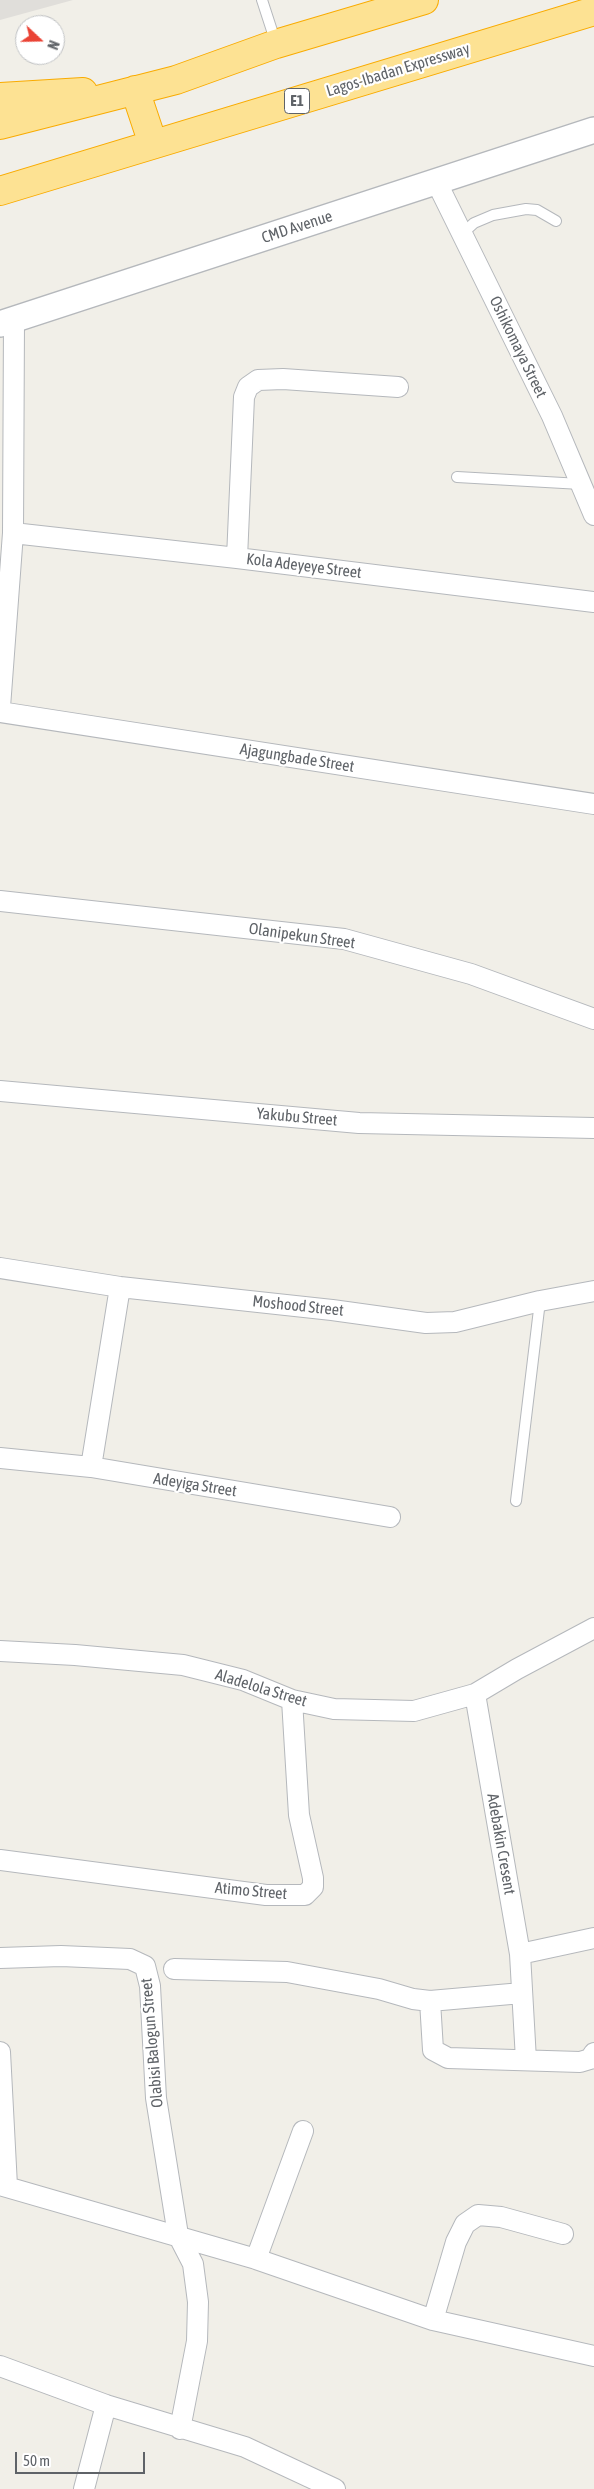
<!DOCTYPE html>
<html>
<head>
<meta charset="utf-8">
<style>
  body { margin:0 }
  #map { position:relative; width:594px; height:2489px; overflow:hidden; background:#f1efe8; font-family:"Asap Condensed",sans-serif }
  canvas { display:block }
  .north { position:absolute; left:15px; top:15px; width:50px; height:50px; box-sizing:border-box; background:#fff; border:1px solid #bfc1c3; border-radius:50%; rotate:111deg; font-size:14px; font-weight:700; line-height:20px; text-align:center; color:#5f6368 }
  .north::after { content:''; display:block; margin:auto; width:18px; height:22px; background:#ea4335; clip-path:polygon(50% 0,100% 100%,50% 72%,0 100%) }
  .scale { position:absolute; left:15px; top:2452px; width:130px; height:22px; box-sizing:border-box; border:2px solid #5f6368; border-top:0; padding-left:6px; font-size:15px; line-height:18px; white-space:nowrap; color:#5f6368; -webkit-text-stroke:4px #fff; paint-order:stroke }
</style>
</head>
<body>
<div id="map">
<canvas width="594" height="2489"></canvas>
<div class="north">N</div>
<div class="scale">50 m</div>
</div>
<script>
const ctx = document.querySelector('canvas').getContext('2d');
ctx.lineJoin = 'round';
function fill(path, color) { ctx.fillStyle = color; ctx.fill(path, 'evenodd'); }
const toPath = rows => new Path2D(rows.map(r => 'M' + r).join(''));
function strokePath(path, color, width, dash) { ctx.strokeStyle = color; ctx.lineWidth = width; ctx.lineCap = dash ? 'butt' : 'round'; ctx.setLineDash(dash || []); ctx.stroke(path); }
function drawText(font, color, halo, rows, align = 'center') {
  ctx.font = font + ' "Asap Condensed",sans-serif'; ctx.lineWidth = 4.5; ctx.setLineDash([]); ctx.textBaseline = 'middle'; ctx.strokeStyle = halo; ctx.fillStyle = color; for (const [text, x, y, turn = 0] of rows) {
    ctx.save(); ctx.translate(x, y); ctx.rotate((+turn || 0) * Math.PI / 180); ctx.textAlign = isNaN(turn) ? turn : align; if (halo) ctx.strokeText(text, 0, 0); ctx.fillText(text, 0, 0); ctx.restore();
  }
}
fill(toPath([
  [0,0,73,0,0,20]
]), '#e0deda');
const service = toPath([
  [262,0,276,43],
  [463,233,474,223,493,215,526,209,537,210,556,221],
  [457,477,581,484],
  [516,1501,540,1301]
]);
const minor = toPath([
  [436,181,552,416,594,515],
  [13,533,237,558,594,602],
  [237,558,244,397,248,387,258,380,283,379,398,387],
  [0,707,13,533,14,320],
  [0,712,594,804],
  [0,901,344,939,471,974,594,1019],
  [0,1091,359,1123,594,1128],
  [0,1268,120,1287,332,1310,426,1323,455,1322,540,1301,594,1291],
  [0,1458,91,1467,390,1517],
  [91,1467,120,1287],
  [0,1651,75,1655,183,1665,243,1680,292,1700,334,1709,414,1711,475,1694,517,1669,594,1628],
  [475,1694,520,1954,526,2060],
  [0,1860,266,1895,305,1895,313,1887,313,1878,299,1815,292,1700],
  [520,1954,594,1938],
  [0,1958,61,1956,130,1959,145,1966,150,1986,156,2098,178,2235,193,2264,198,2302,197,2341,180,2429],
  [174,1969,287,1972,379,1989,413,1999,430,2001,522,1993],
  [430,2001,433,2050,448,2058,580,2062,590,2059,594,2053],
  [0,2052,7,2186],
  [0,2185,256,2259,433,2320,594,2356],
  [256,2259,303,2131],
  [433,2320,456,2242,465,2224,478,2215,501,2217,563,2234],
  [0,2366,106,2405,245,2447,335,2489],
  [84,2489,106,2405]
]);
const tertiary = toPath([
  [0,324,594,130]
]);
const motorway = toPath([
  [135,90,153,144],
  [0,97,83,92],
  [0,125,176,80,276,44,424,0],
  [0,191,594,11]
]);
strokePath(service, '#b5b8bc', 12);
strokePath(minor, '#b5b8bc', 22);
strokePath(tertiary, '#b5b8bc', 28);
strokePath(motorway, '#f9ab00', 30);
strokePath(service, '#fff', 10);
strokePath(minor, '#fff', 20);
strokePath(tertiary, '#fff', 25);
strokePath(motorway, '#fde293', 28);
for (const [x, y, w] of [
  [297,101,25]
]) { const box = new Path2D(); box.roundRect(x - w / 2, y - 12.5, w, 25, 4); ctx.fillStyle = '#fff'; ctx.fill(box); strokePath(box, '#5f6368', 1); }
drawText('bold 15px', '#5f6368', null, [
  ["E1",297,101]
]);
drawText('16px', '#5f6368', '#fff', [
  ["Lagos-Ibadan Expressway",398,70,-17],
  ["CMD Avenue",297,227,-18],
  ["Oshikomaya Street",518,347,64],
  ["Kola Adeyeye Street",304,566,7],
  ["Ajagungbade Street",297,758,9],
  ["Olanipekun Street",302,936,8],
  ["Yakubu Street",297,1117,5],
  ["Moshood Street",298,1306,6],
  ["Adeyiga Street",195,1485,9],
  ["Aladelola Street",261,1688,17],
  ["Adebakin Cresent",501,1844,80],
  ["Atimo Street",251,1891,5],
  ["Olabisi Balogun Street",152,2043,-95]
]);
</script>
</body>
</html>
